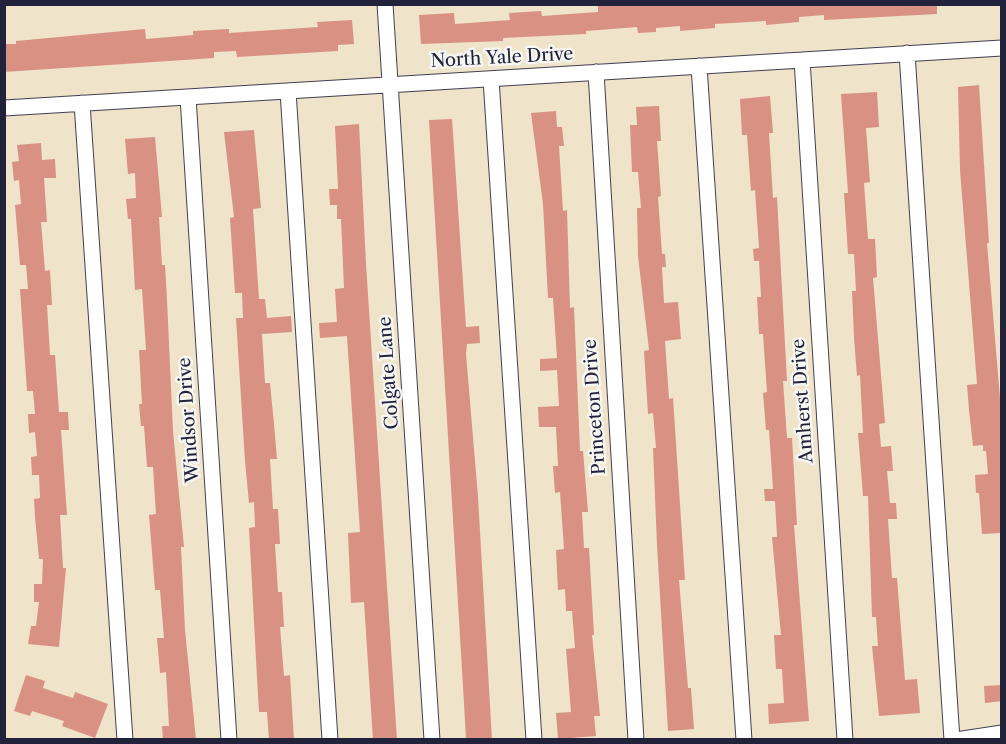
<!DOCTYPE html>
<html>
<head>
<meta charset="utf-8">
<style>
  body { margin:0 }
  #map { position:relative; width:1006px; height:744px; overflow:hidden; background:#efe3c9; font-family:"Libre Caslon Text",serif }
  canvas { display:block }
  .frame { position:absolute; inset:0; border:6px solid #22223b; pointer-events:none }
</style>
</head>
<body>
<div id="map">
<canvas width="1006" height="744"></canvas>
<div class="frame"></div>
</div>
<script>
const ctx = document.querySelector('canvas').getContext('2d');
ctx.lineJoin = 'round';
function fill(path, color) { ctx.fillStyle = color; ctx.fill(path, 'evenodd'); }
const toPath = rows => new Path2D(rows.map(r => 'M' + r).join(''));
function strokePath(path, color, width, dash) { ctx.strokeStyle = color; ctx.lineWidth = width; ctx.lineCap = dash ? 'butt' : 'round'; ctx.setLineDash(dash || []); ctx.stroke(path); }
function drawText(font, color, halo, rows, align = 'center') {
  ctx.font = font + ' "Libre Caslon Text",serif'; ctx.lineWidth = 5; ctx.setLineDash([]); ctx.textBaseline = 'middle'; ctx.strokeStyle = halo; ctx.fillStyle = color; for (const [text, x, y, turn = 0] of rows) {
    ctx.save(); ctx.translate(x, y); ctx.rotate((+turn || 0) * Math.PI / 180); ctx.textAlign = isNaN(turn) ? turn : align; if (halo) ctx.strokeText(text, 0, 0); ctx.fillText(text, 0, 0); ctx.restore();
  }
}
fill(toPath([
  [598,4,937,4,937,14,824,20,824,15,799,17,799,22,766,25,766,21,715,24,715,28,680,31,680,26,656,28,656,32,638,33,637,27,586,31,586,34,503,38,503,41,421,44,419,15,454,13,455,24,510,20,509,13,541,11,542,16,598,12],
  [352,20,354,44,338,45,338,51,237,57,236,51,214,52,214,58,4,72,4,44,16,44,16,41,145,29,146,39,193,35,193,31,229,29,229,33,318,27,317,22],
  [979,85,989,243,987,243,1002,422,1002,533,982,534,979,493,976,493,975,475,988,474,986,451,983,451,983,445,973,446,969,410,967,385,977,384,960,170,958,87],
  [877,92,879,127,866,128,870,182,864,183,868,239,875,239,877,277,873,278,885,423,879,424,881,447,891,446,893,471,887,471,890,503,896,503,897,519,888,519,892,578,897,578,905,680,917,679,920,713,879,716,872,646,878,646,876,617,872,617,868,496,863,496,858,433,863,433,860,375,857,376,854,338,852,291,856,291,854,254,848,254,844,193,848,193,841,94],
  [770,96,773,133,769,133,773,198,777,197,787,381,783,381,787,438,792,438,797,525,794,525,809,721,769,724,768,704,784,703,782,669,776,669,774,635,781,635,772,537,777,537,775,501,765,501,764,489,773,489,769,430,766,430,763,393,767,392,763,334,759,334,757,297,761,297,759,261,754,261,753,249,759,248,755,190,751,191,747,135,742,135,740,99],
  [659,106,661,141,657,141,661,196,658,197,662,254,665,254,666,267,662,267,664,303,678,302,681,339,665,341,669,399,673,398,685,580,679,580,688,688,691,688,694,729,668,731,657,545,653,448,656,448,653,413,648,414,644,351,649,350,638,256,637,208,641,208,638,172,632,172,630,125,637,125,636,107],
  [556,111,557,127,562,127,564,146,559,146,563,211,567,210,570,308,574,307,580,451,583,451,588,512,582,512,584,548,589,548,594,635,592,635,600,716,594,716,596,736,558,739,556,713,571,712,566,649,575,648,572,611,566,611,565,589,558,590,556,550,564,549,560,492,555,493,553,466,558,466,556,427,539,427,538,407,559,406,557,370,540,371,540,359,557,358,553,298,548,298,543,204,531,113],
  [452,119,466,327,479,326,480,343,467,344,466,354,478,497,492,740,466,740,464,703,429,120],
  [359,124,366,264,397,740,373,740,364,602,351,603,348,533,360,532,347,336,320,338,319,323,337,322,335,289,344,288,341,219,337,219,337,205,330,205,329,189,338,189,335,126],
  [254,130,261,208,253,209,259,299,265,299,267,318,291,316,292,332,262,334,265,383,270,383,274,424,277,459,270,459,273,509,278,509,280,544,275,544,278,592,282,592,284,627,280,627,284,676,290,675,294,740,269,740,267,712,259,712,257,678,249,528,255,527,254,502,249,503,245,461,236,318,243,318,242,293,235,293,230,218,234,217,224,132],
  [155,137,162,217,159,217,162,265,165,265,167,300,173,431,184,547,181,547,185,630,196,740,163,740,162,726,169,726,166,672,160,673,157,638,164,638,160,590,155,590,149,515,156,514,153,467,147,467,144,426,141,426,139,404,142,404,139,350,146,350,142,289,135,290,131,219,128,219,126,199,136,198,135,173,128,174,125,139],
  [41,143,42,160,55,159,56,178,44,178,47,222,41,222,45,271,50,270,52,305,47,305,50,355,55,355,59,412,68,412,69,430,61,430,67,515,60,515,63,568,66,568,59,647,28,644,31,626,36,626,39,602,34,602,34,584,42,584,43,559,39,559,35,517,34,499,40,498,39,475,32,475,31,457,37,456,35,432,29,433,28,414,35,414,33,391,27,391,20,289,28,289,26,265,20,265,15,205,21,204,19,180,14,181,12,162,19,161,17,145],
  [26,675,45,681,43,688,73,698,75,692,108,704,95,738,62,726,64,721,32,711,30,716,14,711],
  [1002,685,1002,701,985,703,984,686]
]), '#d99184');
const minor = toPath([
  [385,4,432,740],
  [907,53,952,740],
  [802,60,845,740],
  [699,66,744,740],
  [596,72,636,740],
  [491,79,534,740],
  [288,91,330,740],
  [188,97,229,740],
  [82,103,125,740],
  [4,108,1002,48],
  [956,740,1002,733]
]);
strokePath(minor, '#413f50', 17);
strokePath(minor, '#fff', 15);
drawText('18px', '#22223b', '#f6f6f2', [
  ["North Yale Drive",502,58,-3],
  ["Colgate Lane",389,373,-94],
  ["Amherst Drive",803,401,-94],
  ["Princeton Drive",595,407,-94],
  ["Windsor Drive",189,420,-94]
]);
</script>
</body>
</html>
